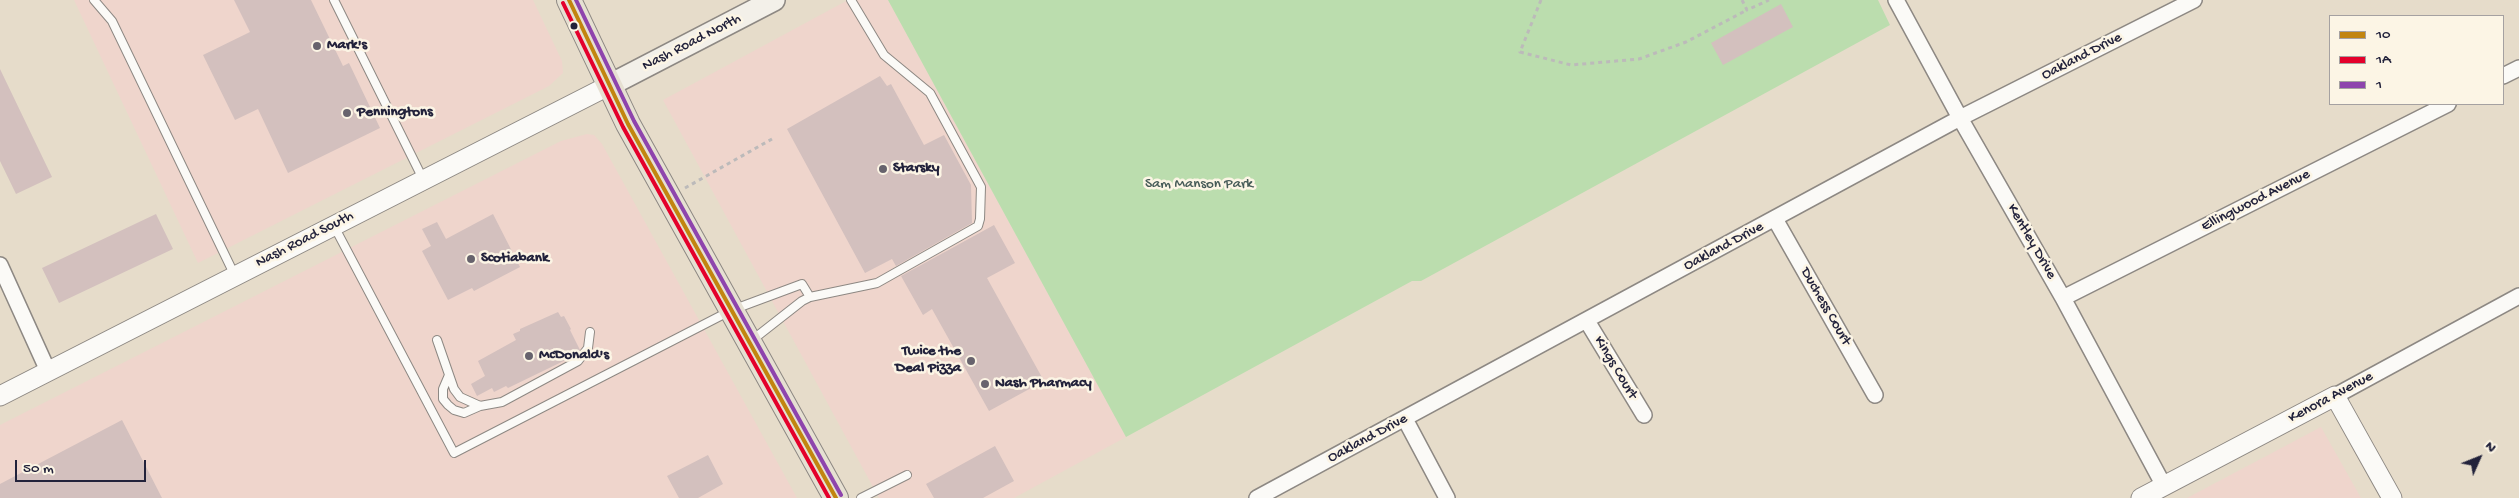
<!DOCTYPE html>
<html>
<head>
<meta charset="utf-8">
<style>
  body { margin:0 }
  #map { position:relative; width:2519px; height:498px; overflow:hidden; background:#e6dcca; font-family:"Gochi Hand",sans-serif }
  canvas { display:block }
  .legend { position:absolute; left:2329px; top:15px; width:175px; height:90px; box-sizing:border-box; background:#fcf5e5; border:1px solid #a5a1a1; margin:0; padding:6px 9px; list-style:none; font-size:15px; color:#22223b }
  .legend li { display:flex; align-items:center; gap:10px; height:25px }
  .legend b { width:25px; border:1px solid #a5a1a1 }
  .north { position:absolute; left:2454px; top:433px; width:50px; height:50px; -webkit-text-stroke:4px #fcf5e5; paint-order:stroke; rotate:46deg; font-size:14px; font-weight:700; line-height:20px; text-align:center; color:#22223b }
  .north::after { content:''; display:block; margin:auto; width:18px; height:22px; background:#22223b; clip-path:polygon(50% 0,100% 100%,50% 72%,0 100%) }
  .scale { position:absolute; left:15px; top:460px; width:131px; height:22px; box-sizing:border-box; border:2px solid #22223b; border-top:0; padding-left:6px; font-size:15px; line-height:18px; white-space:nowrap; color:#22223b; -webkit-text-stroke:4px #fcf5e5; paint-order:stroke }
</style>
</head>
<body>
<div id="map">
<canvas width="2519" height="498"></canvas>
<ul class="legend">
<li><b style="height:6px;background:#c2850f"></b>10</li>
<li><b style="height:6px;background:#e4002b"></b>1A</li>
<li><b style="height:6px;background:#8e44ad"></b>1</li>
</ul>
<div class="north">N</div>
<div class="scale">50 m</div>
</div>
<script>
const ctx = document.querySelector('canvas').getContext('2d');
ctx.lineJoin = 'round';
function fill(path, color) { ctx.fillStyle = color; ctx.fill(path, 'evenodd'); }
const toPath = rows => new Path2D(rows.map(r => 'M' + r).join(''));
function strokePath(path, color, width, dash) { ctx.strokeStyle = color; ctx.lineWidth = width; ctx.lineCap = dash ? 'butt' : 'round'; ctx.setLineDash(dash || []); ctx.stroke(path); }
function drawText(font, color, halo, rows, align = 'center') {
  ctx.font = font + ' "Gochi Hand",sans-serif'; ctx.lineWidth = 5; ctx.setLineDash([]); ctx.textBaseline = 'middle'; ctx.strokeStyle = halo; ctx.fillStyle = color; for (const [text, x, y, turn = 0] of rows) {
    ctx.save(); ctx.translate(x, y); ctx.rotate((+turn || 0) * Math.PI / 180); ctx.textAlign = isNaN(turn) ? turn : align; if (halo) ctx.strokeText(text, 0, 0); ctx.fillText(text, 0, 0); ctx.restore();
  }
}
fill(toPath([
  [74,0,533,0,562,61,563,73,549,86,198,263],
  [848,0,888,0,1126,437,1014,498,879,498,663,100],
  [587,134,594,135,602,144,797,498,0,498,0,425,561,141],
  [2321,427,2361,498,2187,498]
]), '#efd5cc');
fill(toPath([
  [888,0,1878,0,1890,25,1421,281,1412,281,1126,437]
]), '#bbddae');
fill(toPath([
  [234,0,311,0,343,66,349,63,380,128,288,173,258,109,235,120,203,55,250,32],
  [1781,4,1793,27,1723,65,1711,43],
  [0,69,52,177,16,194,0,161],
  [880,76,887,86,891,84,924,145,944,135,971,185,972,223,896,266,892,259,865,273,787,129],
  [156,214,173,249,59,303,42,268],
  [493,214,520,267,474,291,472,288,448,300,422,251,431,246,422,229,437,222,446,239],
  [994,225,1015,263,987,278,1044,381,989,411,932,309,923,315,901,276],
  [558,312,561,317,564,316,571,329,570,330,580,350,576,355,508,388,506,386,494,392,492,388,477,396,471,384,485,376,478,361,516,340,513,334,520,331,520,329],
  [122,420,162,498,0,498,0,484],
  [995,446,1014,481,983,498,934,498,926,484],
  [708,455,723,484,698,498,679,498,667,476]
]), '#d3c0be');
const service = toPath([
  [94,0,112,21,235,276],
  [334,0,423,179],
  [334,226,454,453,732,310,802,284,810,297],
  [437,340,454,389,460,397,480,406,502,402,578,361,588,348,590,332],
  [751,341,802,301,810,297,877,283,978,226,980,219,981,187,930,93,884,55,851,0],
  [449,375,443,389,443,399,448,405,454,410,464,413,480,406],
  [861,498,907,475]
]);
const minor = toPath([
  [1896,0,1960,118,2063,298,2164,486],
  [2503,76,2519,68],
  [1775,219,1875,395],
  [0,265,48,371],
  [2063,298,2448,104],
  [1587,321,1644,415],
  [2335,396,2519,296],
  [1405,419,1447,498],
  [1257,498,1960,118,2194,0]
]);
const tertiary = toPath([
  [0,396,610,85],
  [2141,498,2335,396,2392,498]
]);
const secondary = toPath([
  [610,85,774,0]
]);
const primary = toPath([
  [569,0,628,124,836,498]
]);
strokePath(service, '#8d8883', 10);
strokePath(minor, '#8d8883', 18);
strokePath(tertiary, '#8d8883', 21);
strokePath(secondary, '#8d8883', 24);
strokePath(primary, '#8d8883', 26);
strokePath(toPath([
  [1541,0,1520,52,1571,65,1639,59,1686,42,1747,10],
  [1742,0,1747,10,1769,0],
  [685,188,772,139]
]), '#bcbaba', 3, [4, 4]);
strokePath(service, '#fbfaf7', 8);
strokePath(minor, '#fbfaf7', 15);
strokePath(tertiary, '#fbfaf7', 19);
strokePath(secondary, '#f3f0e9', 21);
strokePath(primary, '#e6e0d2', 24);
strokePath(toPath([
  [569,0,628,124,836,498]
]), '#c2850f', 4);
strokePath(toPath([
  [563,3,623,127,829,498]
]), '#e4002b', 4);
strokePath(toPath([
  [576,0,634,121,841,495]
]), '#8e44ad', 4);
for (const [x, y, r, color] of [
  [574,26,4.5,"#22223b"],
  [317,46,5,"#67636d"],
  [347,113,5,"#67636d"],
  [883,169,5,"#67636d"],
  [471,259,5,"#67636d"],
  [529,356,5,"#67636d"],
  [971,361,5,"#67636d"],
  [985,384,5,"#67636d"]
]) { const dot = new Path2D(); dot.arc(x, y, r, 0, 2 * Math.PI); ctx.fillStyle = color; ctx.fill(dot); strokePath(dot, '#fcf5e5', 2); }
drawText('15px', '#22223b', '#fcf5e5', [
  ["Nash Road North",692,43,-27],
  ["Oakland Drive",2082,57,-27],
  ["Ellingwood Avenue",2256,201,-27],
  ["Nash Road South",305,240,-27],
  ["Kentley Drive",2031,242,60],
  ["Oakland Drive",1724,247,-28],
  ["Duchess Court",1825,307,60],
  ["Kings Court",1615,368,59],
  ["Kenora Avenue",2331,398,-28],
  ["Oakland Drive",1368,439,-28]
]);
drawText('bold 15px', '#22223b', '#fcf5e5', [
  ["Mark's",327,46],
  ["Penningtons",357,113],
  ["Starsky",893,169],
  ["Scotiabank",481,259],
  ["Twice the",961,352,"right"],
  ["Deal Pizza",961,369,"right"],
  ["McDonald's",539,356],
  ["Nash Pharmacy",995,384]
], 'left');
drawText('15px', '#455a57', '#fcf5e5', [
  ["Sam Manson Park",1199,185]
]);
</script>
</body>
</html>
